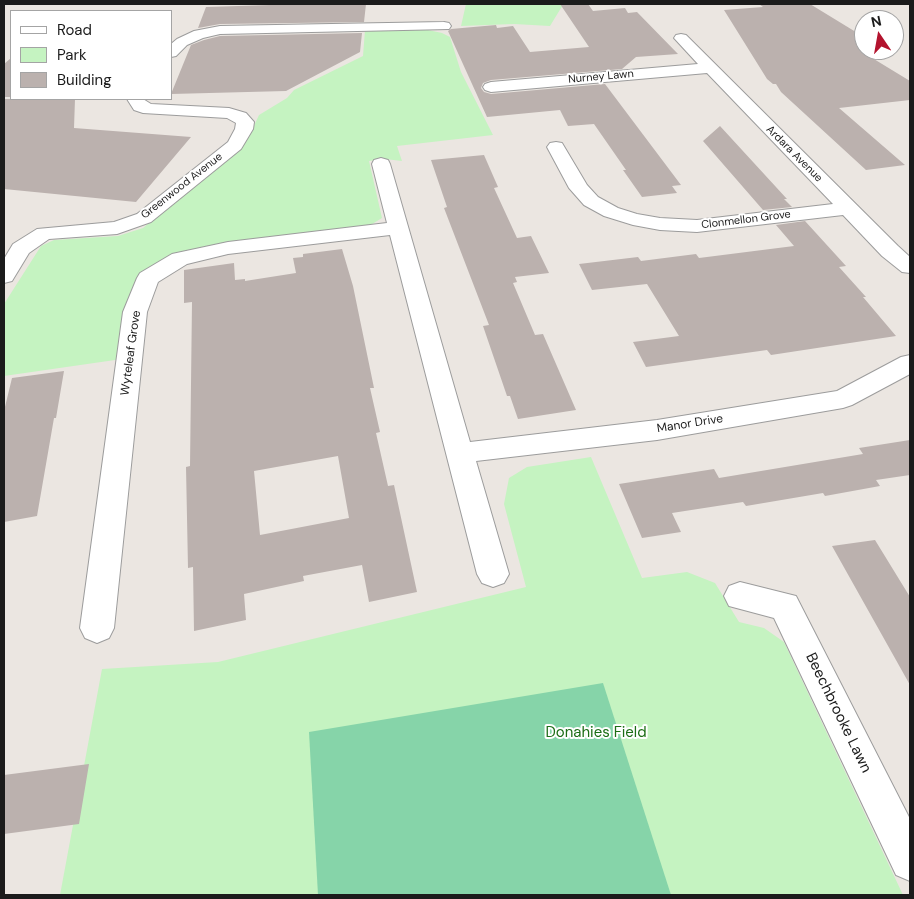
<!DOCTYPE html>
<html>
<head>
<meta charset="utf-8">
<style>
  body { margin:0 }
  #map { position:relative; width:914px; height:899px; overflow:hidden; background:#ebe6e1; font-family:"DM Sans",sans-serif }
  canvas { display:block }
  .frame { position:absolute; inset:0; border:5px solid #1b1b1b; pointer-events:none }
  .legend { position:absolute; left:10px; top:10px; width:162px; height:90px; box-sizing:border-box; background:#fff; border:1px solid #a4a4a4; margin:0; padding:6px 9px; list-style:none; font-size:15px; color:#1b1b1b }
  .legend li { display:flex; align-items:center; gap:10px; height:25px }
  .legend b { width:25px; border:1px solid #a4a4a4 }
  .north { position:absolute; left:854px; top:10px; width:50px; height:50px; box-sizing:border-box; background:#fff; border:1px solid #a4a4a4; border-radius:50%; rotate:348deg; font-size:14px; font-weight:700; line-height:20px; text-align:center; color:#1b1b1b }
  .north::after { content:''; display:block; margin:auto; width:18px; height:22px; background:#b3132e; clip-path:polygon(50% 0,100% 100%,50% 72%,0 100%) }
</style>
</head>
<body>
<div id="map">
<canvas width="914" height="899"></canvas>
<div class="frame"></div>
<ul class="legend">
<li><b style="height:6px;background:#fff"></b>Road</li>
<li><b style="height:14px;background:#c5f3c1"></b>Park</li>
<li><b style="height:14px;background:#bbb1ae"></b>Building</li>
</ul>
<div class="north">N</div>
</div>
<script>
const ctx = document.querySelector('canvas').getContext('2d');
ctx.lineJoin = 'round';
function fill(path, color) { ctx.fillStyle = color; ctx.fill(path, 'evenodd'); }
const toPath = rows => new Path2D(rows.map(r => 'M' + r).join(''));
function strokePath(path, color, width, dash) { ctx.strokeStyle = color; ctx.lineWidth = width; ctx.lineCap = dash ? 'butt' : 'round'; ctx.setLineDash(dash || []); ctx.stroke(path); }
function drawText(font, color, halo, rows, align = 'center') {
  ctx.font = font + ' "DM Sans",sans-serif'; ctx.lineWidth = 4; ctx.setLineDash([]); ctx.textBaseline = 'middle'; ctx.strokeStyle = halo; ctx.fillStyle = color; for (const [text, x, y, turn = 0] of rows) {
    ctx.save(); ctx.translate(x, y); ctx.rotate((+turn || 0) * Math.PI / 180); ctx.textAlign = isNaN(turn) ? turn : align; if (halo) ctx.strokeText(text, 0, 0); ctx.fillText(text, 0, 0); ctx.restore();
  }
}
fill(toPath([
  [466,4,565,4,561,8,550,26,514,24,461,26],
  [365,30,428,30,442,33,450,37,461,72,493,135,397,146,402,161,385,159,369,161,382,218,346,240,239,250,183,260,147,281,122,359,4,376,4,304,41,246,54,240,118,236,143,228,236,150,252,130,259,115,287,98,294,90,363,56],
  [591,457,642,578,687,572,715,583,739,622,764,628,784,642,903,895,60,895,102,669,218,662,526,587,504,504,509,478,527,467]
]), '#c5f3c1');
fill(toPath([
  [603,683,671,895,318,895,309,732]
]), '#86d4a9');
fill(toPath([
  [302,4,366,4,364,22,220,24,198,28,206,7],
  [560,4,588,4,593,11,625,8,628,13,637,12,678,54,636,57,622,69,491,80,483,83,481,88,484,92,491,94,605,84,681,185,672,186,677,193,642,197,623,170,626,170,594,124,568,126,560,110,487,117,448,31,451,29,496,25,497,28,513,26,530,52,589,47],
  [759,4,810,4,864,37,864,50,885,50,864,53,910,81,910,100,839,108,905,165,866,170,781,92,776,84,773,84,767,79,724,10,763,7],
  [362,33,360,52,286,91,171,94,191,45,204,40,220,36],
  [11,58,11,97,4,97,4,64],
  [4,99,75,99,74,128,191,137,136,202,4,189],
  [720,126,787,199,784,199,792,207,763,210,703,141],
  [484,155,498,187,494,188,517,238,531,236,549,273,515,277,517,282,513,283,535,335,543,334,576,410,518,419,510,396,507,396,483,326,489,325,444,208,447,207,431,160],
  [805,221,846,266,839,267,866,297,863,297,896,336,771,355,767,350,646,367,633,342,679,336,647,284,592,290,579,264,638,257,641,261,696,254,699,258,794,246,776,225],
  [342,249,353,286,374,388,370,388,380,432,376,433,388,486,394,485,417,592,369,602,362,565,303,576,304,581,244,594,246,620,194,631,193,567,188,568,186,467,190,466,192,302,184,303,184,270,234,263,235,280,245,279,245,281,296,273,293,258,303,257,303,254],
  [338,456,349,518,260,535,254,471],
  [64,371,56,418,54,418,37,516,4,522,4,411,12,378],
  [910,440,910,475,876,480,880,486,825,496,823,493,746,506,743,502,672,513,681,532,642,538,619,484,714,469,719,478,863,454,859,448],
  [875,540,910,597,910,685,832,546],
  [89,764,79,824,4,834,4,775]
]), '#bbb1ae');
const minor = toPath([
  [444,22,449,23,451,26,449,29,220,34,203,38,187,45,176,56,171,57,171,44,177,39,194,31,220,26,444,22],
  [681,34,686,35,898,246,910,257,910,273,902,272,882,256,843,215,697,232,660,230,633,225,604,216,584,205,569,188,547,147,550,143,556,142,562,143,587,185,598,197,618,208,637,214,660,218,697,220,833,204,707,73,491,92,485,90,483,87,485,84,491,82,698,64,674,38,676,35,681,34],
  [127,99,143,99,151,104,229,108,246,113,254,122,253,129,241,149,151,222,117,234,49,239,29,253,12,281,4,283,4,259,13,244,37,229,114,222,137,214,228,142,235,129,236,123,227,118,143,113,134,110,127,99],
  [381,158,388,160,390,164,470,442,657,420,837,391,901,357,910,355,910,374,852,405,843,408,657,440,476,461,509,574,504,583,493,587,482,583,477,574,390,235,228,254,187,264,158,282,147,312,114,628,109,638,97,643,85,638,80,628,123,312,137,278,140,273,172,254,228,242,387,223,372,164,374,160,381,158],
  [740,582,796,596,910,819,910,881,896,875,774,618,729,606,724,596,729,586,740,582]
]);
strokePath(minor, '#9c9c9c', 2);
fill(minor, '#fff');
drawText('11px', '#1b1b1b', '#fff', [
  ["Nurney Lawn",601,77,-5],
  ["Ardara Avenue",794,154,45],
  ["Greenwood Avenue",182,186,-38],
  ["Clonmellon Grove",746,220,-7]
]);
drawText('12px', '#1b1b1b', '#fff', [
  ["Wyteleaf Grove",131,353,-82],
  ["Manor Drive",690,424,-9]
]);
drawText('15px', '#1b1b1b', '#fff', [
  ["Beechbrooke Lawn",838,713,64]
]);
drawText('15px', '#1c6d15', '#fff', [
  ["Donahies Field",596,733]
]);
</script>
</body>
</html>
